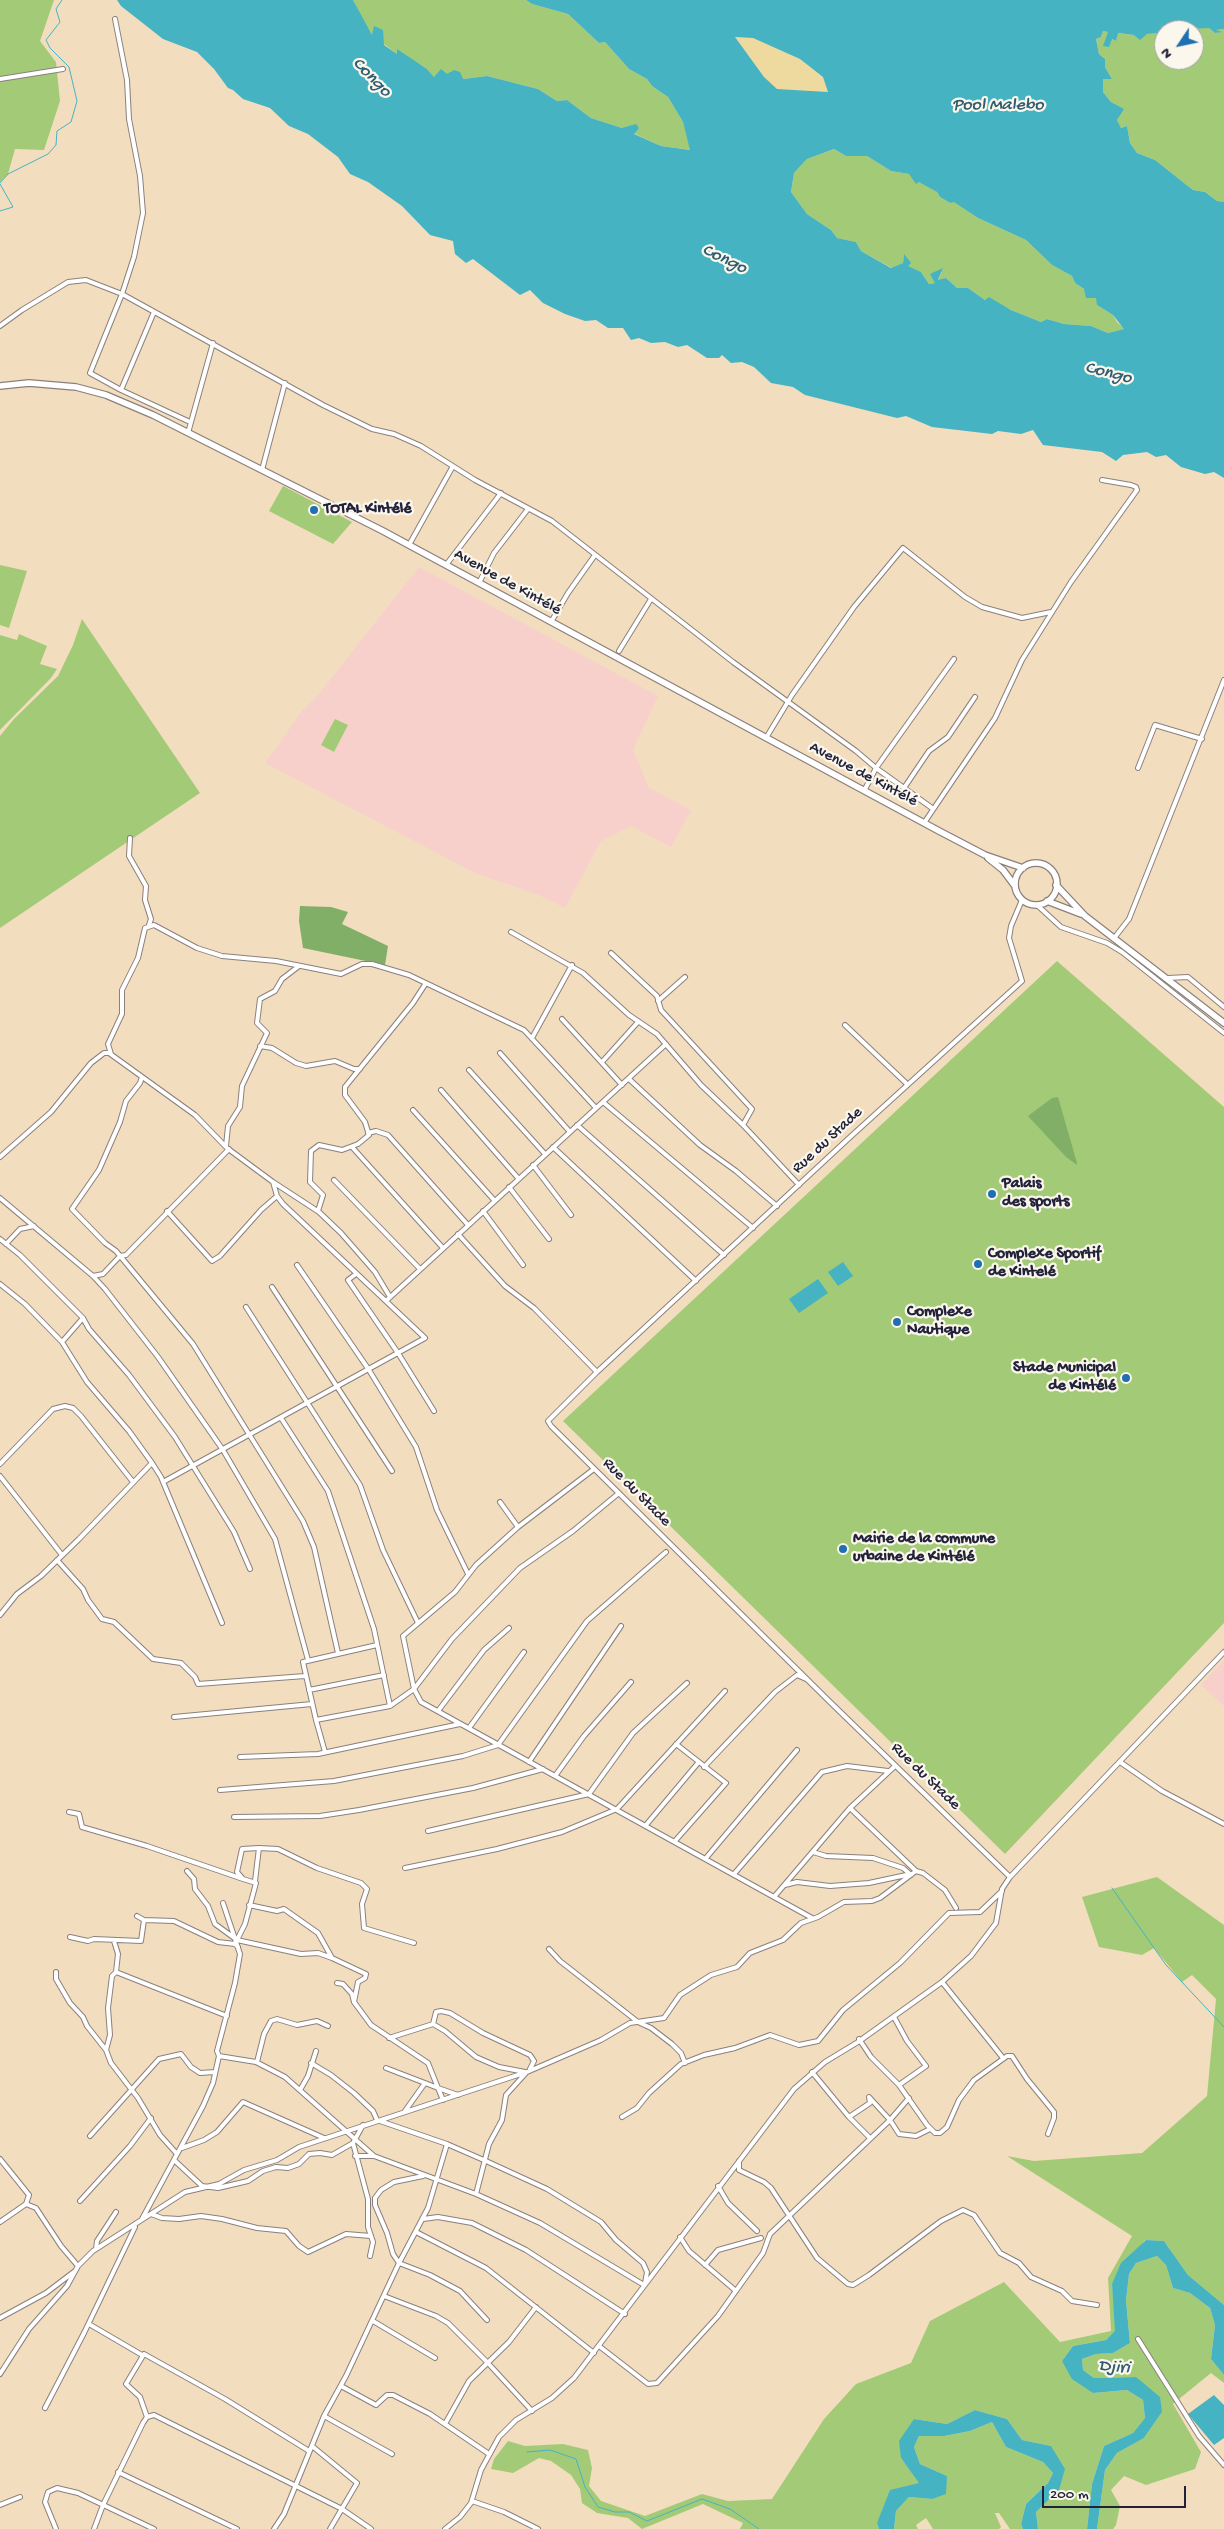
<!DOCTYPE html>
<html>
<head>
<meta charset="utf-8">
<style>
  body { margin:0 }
  #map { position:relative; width:1224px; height:2529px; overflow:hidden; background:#f3ddbf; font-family:"Gochi Hand",sans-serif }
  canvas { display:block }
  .north { position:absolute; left:1154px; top:20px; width:50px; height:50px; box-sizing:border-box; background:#fbf7ec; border:1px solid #a4a2a5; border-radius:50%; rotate:236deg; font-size:14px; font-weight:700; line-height:20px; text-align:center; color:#22223b }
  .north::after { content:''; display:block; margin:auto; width:18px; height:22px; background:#1f6fb2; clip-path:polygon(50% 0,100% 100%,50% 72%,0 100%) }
  .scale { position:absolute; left:1042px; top:2486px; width:144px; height:22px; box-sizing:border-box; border:2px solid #22223b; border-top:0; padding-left:6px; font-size:15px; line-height:18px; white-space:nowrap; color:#22223b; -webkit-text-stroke:4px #fbf7ec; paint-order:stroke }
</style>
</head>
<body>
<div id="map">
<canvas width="1224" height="2529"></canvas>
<div class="north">N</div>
<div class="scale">200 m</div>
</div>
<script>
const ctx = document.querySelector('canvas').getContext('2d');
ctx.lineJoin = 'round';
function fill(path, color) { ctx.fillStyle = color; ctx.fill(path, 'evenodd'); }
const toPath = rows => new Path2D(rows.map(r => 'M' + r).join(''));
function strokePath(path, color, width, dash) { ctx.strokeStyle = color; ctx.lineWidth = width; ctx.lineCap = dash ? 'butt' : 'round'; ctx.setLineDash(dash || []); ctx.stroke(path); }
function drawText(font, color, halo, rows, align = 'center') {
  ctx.font = font + ' "Gochi Hand",sans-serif'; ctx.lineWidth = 4.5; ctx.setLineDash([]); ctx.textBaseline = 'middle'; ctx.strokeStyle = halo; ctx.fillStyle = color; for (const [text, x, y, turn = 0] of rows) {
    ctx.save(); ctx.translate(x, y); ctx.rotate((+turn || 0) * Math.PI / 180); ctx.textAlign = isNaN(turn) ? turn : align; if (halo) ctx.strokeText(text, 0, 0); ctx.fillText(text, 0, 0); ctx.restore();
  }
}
fill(toPath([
  [419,567,658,696,633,750,649,788,691,810,671,847,631,826,601,841,565,908,539,895,477,874,265,763,302,711,319,694],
  [1224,1660,1224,1706,1201,1685]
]), '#f7d0cb');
fill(toPath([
  [0,0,54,0,40,41,56,62,60,101,44,150,15,149,8,174,0,182],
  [353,0,526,0,532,4,568,14,599,43,605,42,629,69,647,79,652,86,668,97,683,122,691,150,661,146,622,128,591,118,567,100,557,101,538,89,487,76,463,79,447,75,434,77,427,69,397,50,397,54,372,35,364,24],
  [1190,28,1209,28,1215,33,1220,32,1215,30,1224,29,1224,202,1217,201,1205,192,1193,190,1155,160,1137,153,1130,143,1127,126,1121,128,1117,120,1123,109,1111,102,1103,92,1103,79,1112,79,1105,67,1105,59,1099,54,1096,39,1101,37,1103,31,1108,32,1112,39,1116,41,1117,33,1134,35,1164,33,1164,60,1194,60,1194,30,1173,30],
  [834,149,846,156,867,156,891,171,909,174,937,192,940,197,950,203,954,201,978,218,1026,240,1052,265,1072,276,1075,283,1097,298,1097,305,1113,315,1117,322,1125,329,1108,333,1091,326,1064,324,1047,319,1041,322,1011,310,989,298,985,300,968,288,957,288,946,278,938,281,943,269,935,283,929,284,921,272,907,266,904,255,903,263,892,268,861,251,856,242,837,238,831,230,807,214,791,192,794,173,807,159],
  [283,486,352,522,333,544,269,511],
  [0,565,27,571,9,628,0,625],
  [82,619,200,793,0,928,0,736,14,719,58,676,73,645],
  [19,634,47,646,40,664,57,669,51,678,0,730,0,635,17,640],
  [335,719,348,725,334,752,321,745],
  [1057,961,1224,1107,1224,1623,1005,1854,563,1421],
  [1157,1877,1224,1925,1224,2305,1188,2275,1164,2241,1145,2240,1112,2284,1116,2331,1106,2340,1073,2346,1062,2361,1093,2393,1127,2390,1143,2400,1145,2418,1133,2433,1104,2446,1092,2484,1087,2529,1038,2529,1036,2512,1059,2490,1051,2446,1022,2440,1007,2419,975,2410,947,2424,914,2419,901,2458,920,2483,877,2523,879,2529,740,2529,743,2523,703,2504,642,2529,628,2518,597,2513,582,2503,580,2489,571,2475,551,2461,539,2458,513,2473,491,2469,494,2459,508,2441,525,2446,563,2444,588,2450,592,2468,589,2486,601,2501,645,2516,702,2494,728,2501,772,2499,824,2419,856,2384,911,2363,930,2321,1004,2282,1060,2342,1111,2331,1108,2278,1132,2236,1007,2156,1034,2161,1142,2153,1207,2096,1216,1999,1192,1975,1182,1982,1154,1948,1142,1955,1099,1947,1082,1897],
  [1157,2256,1166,2265,1173,2288,1190,2293,1210,2308,1215,2325,1211,2359,1224,2375,1224,2383,1211,2373,1173,2404,1201,2452,1195,2469,1146,2485,1124,2476,1111,2490,1120,2506,1116,2525,1113,2529,1097,2529,1105,2470,1117,2453,1144,2438,1162,2412,1136,2377,1094,2378,1083,2370,1082,2359,1096,2354,1113,2353,1130,2343,1126,2301,1129,2274,1136,2263],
  [992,2422,1006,2447,1043,2462,1053,2473,1048,2483,1026,2504,1021,2524,1023,2529,1010,2529,999,2513,995,2513,1001,2527,999,2529,933,2529,926,2518,916,2525,918,2529,894,2529,896,2511,909,2497,932,2499,947,2476,920,2464,914,2447,919,2436,944,2436,970,2431]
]), '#a3cb77');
fill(toPath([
  [300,906,331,907,348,912,342,924,388,946,385,965,303,948,299,921],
  [1058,1097,1077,1163,1077,1165,1066,1157,1028,1116,1052,1098]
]), '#82af68');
fill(toPath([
  [735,37,753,38,800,59,823,77,829,92,777,89,764,77]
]), '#eeda9e');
fill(toPath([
  [117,0,353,0,372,35,374,26,383,30,384,45,397,54,397,49,427,69,434,77,441,69,447,74,454,70,460,72,463,79,487,76,538,89,557,101,567,100,591,118,622,128,636,124,639,128,634,134,661,146,690,150,683,122,668,97,652,86,647,79,629,69,605,42,599,43,568,14,532,4,526,0,1224,0,1224,29,1216,30,1222,32,1215,33,1209,28,1164,30,1163,33,1147,34,1140,40,1134,35,1118,33,1116,41,1112,39,1109,47,1103,46,1108,32,1103,31,1101,37,1096,39,1099,54,1105,59,1105,67,1112,79,1103,79,1103,92,1111,102,1124,109,1117,120,1121,128,1127,126,1130,143,1137,153,1155,160,1193,190,1205,192,1217,201,1224,202,1224,478,1214,472,1205,474,1181,467,1166,455,1156,457,1147,452,1123,455,1116,461,1102,452,1043,445,1033,430,1021,434,998,431,992,434,932,427,906,416,897,418,805,395,793,387,771,383,754,367,742,362,731,363,722,355,719,358,707,358,687,345,678,347,665,342,651,343,639,338,631,340,623,328,608,328,596,320,585,321,565,314,543,303,530,290,520,295,473,259,466,263,455,254,453,241,430,235,402,206,368,182,350,174,338,157,308,134,289,126,270,108,243,99,233,90,228,88,214,69,197,52,163,39,121,6],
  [735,37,753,38,800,59,823,77,828,92,777,89,764,77],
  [834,149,846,156,867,156,891,171,909,174,916,184,919,182,937,192,940,197,950,203,954,202,978,218,1026,240,1052,265,1072,276,1075,283,1084,289,1086,298,1096,298,1097,305,1113,315,1124,329,1108,333,1091,326,1064,324,1047,319,1041,322,1011,310,989,297,985,300,968,288,957,288,946,278,938,280,943,268,930,274,935,283,929,284,921,272,908,266,911,263,904,254,903,263,891,268,861,251,856,242,837,238,831,230,807,214,791,192,794,173,807,159],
  [843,1262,853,1276,838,1286,828,1272],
  [818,1279,828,1293,799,1313,789,1299],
  [1146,2240,1164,2241,1188,2275,1224,2305,1224,2375,1211,2359,1215,2325,1210,2308,1190,2293,1173,2288,1166,2265,1157,2256,1136,2263,1129,2274,1126,2301,1130,2343,1113,2353,1096,2354,1082,2359,1083,2370,1094,2378,1136,2377,1160,2397,1162,2412,1144,2438,1117,2453,1105,2470,1097,2529,1087,2529,1092,2484,1104,2446,1133,2433,1145,2418,1143,2400,1127,2390,1093,2393,1072,2379,1062,2361,1073,2346,1106,2340,1115,2331,1112,2284,1121,2263],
  [1214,2395,1224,2405,1224,2438,1214,2445,1188,2414],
  [975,2410,1007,2419,1022,2440,1051,2446,1065,2469,1059,2490,1036,2512,1038,2529,1023,2529,1021,2524,1026,2504,1048,2483,1053,2473,1043,2462,1006,2447,992,2422,970,2431,944,2436,919,2436,914,2447,920,2464,947,2476,946,2494,932,2499,909,2497,896,2511,894,2529,879,2529,877,2523,890,2490,919,2483,901,2458,899,2441,914,2419,947,2424]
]), '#45b3c1');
strokePath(toPath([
  [0,183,8,174,48,154,56,145,57,131,71,122,77,101,69,67,50,48,46,40,60,22,56,9,62,0],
  [0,184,13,207,0,211],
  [1112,1888,1166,1965,1224,2027],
  [527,2452,550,2450,576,2459,585,2487,598,2507,615,2512,629,2512,647,2521,702,2499,730,2509,759,2529]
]), '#45b3c1', 1);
const minor = toPath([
  [115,19,127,80,129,119,140,176,143,213,134,257,122,294,90,373,121,390,190,422],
  [0,79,63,69],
  [0,326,22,310,68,282,86,280,122,294,323,405,372,429,394,434,421,446,475,480,552,521,733,662,856,751,876,768,864,791],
  [121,390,154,312],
  [188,433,213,343],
  [262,470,285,383],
  [409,545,453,466],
  [446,565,501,493],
  [479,583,494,553,528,509],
  [551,622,568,593,595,555],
  [619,651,651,599],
  [766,738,792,695,854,607,903,548,965,597,982,607,1022,618,1051,612],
  [1138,768,1155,725,1202,739],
  [904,788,929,751,948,737,975,697],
  [932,808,876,768,954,659],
  [924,823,995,718,1022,660,1071,582,1137,490,1136,487,1131,485,1102,480],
  [130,838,129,856,146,886,145,900,151,919,149,925],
  [1037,905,1061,927,1107,943,1122,952,1224,1033],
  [511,932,583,973,629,1015,657,1034,701,1085,743,1125,799,1185],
  [1115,937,1129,919,1224,680],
  [611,953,657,996,661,1010,752,1109,743,1125],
  [1168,978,1188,977,1224,1007],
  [658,1001,685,977],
  [562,1019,622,1085],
  [845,1025,907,1084],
  [532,1038,572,965],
  [260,1046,272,1048,296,1063,306,1066,335,1061,354,1069,360,1069],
  [500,1053,570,1132],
  [111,1054,108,1044,122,1014,122,990,138,958,145,928,154,925,197,948,222,956,276,961,341,974,362,964,372,964,409,975,524,1030,596,1108],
  [602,1062,638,1022],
  [469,1070,545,1154],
  [142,1077,140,1083,126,1101,120,1122,99,1170,72,1209,105,1243,116,1251,193,1344,303,1521,314,1547,338,1653],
  [629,1079,700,1145,736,1171,777,1206],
  [441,1090,518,1178],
  [603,1102,753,1228],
  [413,1110,494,1200],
  [577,1125,724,1255],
  [368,1133,376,1131,388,1135,468,1225],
  [226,1146,228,1126,240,1107,242,1086,267,1033,257,1023,260,999,275,991,282,979,299,966],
  [352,1147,443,1248],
  [553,1147,696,1281],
  [0,1157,51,1112,91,1063,104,1053,109,1053,195,1115,227,1148,273,1182,277,1196,283,1204,425,1338,163,1482],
  [533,1165,571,1215],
  [334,1180,420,1269],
  [273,1182,319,1212,341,1233,375,1272,390,1297],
  [509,1187,549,1239],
  [0,1198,93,1276,105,1289,158,1357,223,1450,275,1539,308,1660],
  [167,1211,212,1261,220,1256,261,1210,277,1196],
  [318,1211,323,1195,310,1182,311,1151,319,1145,342,1150,358,1144,369,1135,365,1122,345,1095,345,1087,413,1003,426,983],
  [483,1211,523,1265],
  [458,1234,505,1286,534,1308,597,1372],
  [0,1239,20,1255,83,1318,89,1329,129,1375,175,1437,234,1532,250,1569],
  [6,1244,20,1229,34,1226],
  [297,1265,369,1370,416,1447,437,1510,468,1574],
  [356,1274,348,1280,398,1353,434,1411],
  [93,1276,103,1274,120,1256,126,1255,229,1149],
  [0,1284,25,1304,62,1342,87,1382,129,1431,152,1463,161,1477,222,1623],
  [272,1287,392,1471],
  [387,1300,666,1044],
  [246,1307,360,1485,383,1550,418,1623],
  [62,1342,83,1318],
  [281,1418,328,1491,374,1629,390,1706],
  [0,1464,53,1409,65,1406,73,1408,81,1416,133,1482],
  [594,1469,518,1527,476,1565,455,1592,403,1636,414,1689,421,1702,812,1918],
  [0,1476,62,1555],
  [500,1502,518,1527],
  [57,1560,83,1589,88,1600,102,1619,114,1622,153,1659,181,1663,195,1677,198,1684,305,1676],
  [0,1615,17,1594,41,1576,79,1539,152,1463],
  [377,1645,303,1662,316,1720,390,1706,414,1689,452,1639,520,1568,573,1531,619,1493],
  [309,1690,384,1675],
  [438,1711,484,1650,509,1628],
  [174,1717,312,1704],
  [316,1720,325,1752],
  [469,1728,524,1652],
  [240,1757,318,1754,460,1724],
  [529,1762,621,1626],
  [1120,1762,1162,1791,1224,1824],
  [704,1767,775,1692,797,1675,806,1679],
  [555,1776,584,1736,631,1682],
  [220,1790,334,1781,463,1756,498,1745,587,1621,666,1552],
  [850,1808,916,1871],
  [69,1812,79,1814,82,1827,147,1846,243,1879],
  [234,1817,320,1816,359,1810,473,1788,543,1769],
  [646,1825,698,1763],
  [428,1831,589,1794,633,1733,687,1683],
  [675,1841,726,1783,676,1744],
  [259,1848,278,1849,317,1868,361,1883,367,1889,362,1904,364,1928,414,1943],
  [813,1852,826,1856,873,1858,903,1868,911,1875],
  [706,1858,797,1750],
  [405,1868,497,1849,562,1832,617,1809,725,1691],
  [187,1871,194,1879,195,1889,208,1906,215,1924,237,1940,301,1954,318,1953,332,1958,318,1933,284,1909,277,1911,249,1905],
  [734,1874,822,1772,847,1766,888,1771],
  [1010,1877,828,1700,551,1426,548,1421,597,1372,848,1139,1022,981,1009,938,1011,926,1022,900],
  [785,1885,797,1882,830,1886,869,1883,911,1874],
  [774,1897,850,1808,895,1766],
  [223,1903,240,1954,235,1983,217,2051,219,2056,256,2062,285,2077,374,2156,476,2194,540,2223,644,2285],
  [144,1920,174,1921,218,1942,235,1944,238,1947],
  [70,1937,88,1941,94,1939,141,1941,144,1920,137,1916],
  [237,1940,245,1924,256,1883,243,1879,237,1872,242,1849,259,1848,255,1881],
  [114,1941,118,1954,116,1972],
  [549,1949,560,1961,638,2022,651,2028,672,2044,681,2053,685,2063],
  [332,1958,366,1974,365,1978,358,1982,354,2002,352,1994,343,1984,337,1983],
  [56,1972,56,1979,70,2003,83,2017,87,2026,106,2050,111,2063,138,2098,160,2135,177,2154],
  [942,1982,1003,2058],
  [354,2002,371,2025,428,2063,438,2088,458,2095],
  [894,2017,907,2041,926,2066,899,2085],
  [433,2024,436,2012,441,2011,450,2013,483,2033,530,2055,534,2061,530,2069],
  [389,2038,433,2024,445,2031,476,2057,499,2067,525,2072],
  [859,2039,871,2057,899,2085,927,2125,935,2133,940,2133,947,2127,959,2100,974,2080,1007,2056,1012,2056,1027,2079,1054,2112,1054,2118,1048,2134],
  [106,2050,110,2035,108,2008,112,1976,116,1972,227,2016],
  [257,2062,264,2034,271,2021,277,2019,297,2025,317,2021,328,2026],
  [311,2063,331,2075,354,2093,373,2111,377,2120,447,2144,486,2161,547,2189,601,2222,616,2240,643,2263,647,2272,645,2283],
  [386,2068,425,2083],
  [812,2072,849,2117,870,2138],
  [300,2090,308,2076,316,2051],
  [405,2111,425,2083,438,2088,443,2100],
  [622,2117,637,2108,649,2093,681,2064,704,2055,735,2048,770,2035,799,2045,818,2041,843,2010,900,1963,949,1913,980,1912,1002,1891],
  [849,2117,870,2103,869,2097,890,2120,899,2134,916,2136,930,2129],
  [363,2125,353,2143,368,2199,368,2227,373,2242,370,2256],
  [90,2136,159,2059,181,2054,191,2067,200,2073,215,2072],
  [182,2148,204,2140,217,2132,243,2102,324,2138],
  [355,2156,373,2156],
  [0,2159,29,2195,26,2204,0,2222],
  [174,2160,202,2186,218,2188,248,2181,263,2171,276,2167,288,2168,299,2164,309,2154,320,2153,332,2155,353,2143],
  [739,2161,739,2170,764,2182,771,2188,817,2258,848,2284,853,2285,869,2275,941,2221,963,2210,974,2215,1000,2253,1019,2263,1031,2277,1062,2291,1072,2301,1097,2305],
  [423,2176,394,2182,381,2190,375,2198,375,2205,387,2233,393,2254,399,2263,430,2275,460,2291,487,2320],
  [718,2186,728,2203,757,2231],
  [476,2194,489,2144,502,2120,506,2095,525,2074],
  [80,2201,130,2146,151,2118],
  [26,2204,36,2208,61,2246,78,2266],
  [151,2214,162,2218,179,2219,201,2216,222,2219,257,2228,286,2231,299,2246,308,2252,346,2234,371,2236],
  [142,2219,203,2106,213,2083,219,2056],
  [423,2219,438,2217,472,2223,526,2250,625,2314],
  [416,2232,486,2268,594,2353],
  [680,2237,689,2251,736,2291],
  [96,2249,97,2241,116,2212],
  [705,2265,718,2250,761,2238],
  [384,2296,436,2316,448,2323,487,2362,532,2411],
  [0,2318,46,2293,75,2271],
  [373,2321,435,2358],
  [89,2324,142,2355],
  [1138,2339,1199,2436,1224,2465],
  [599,2346,648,2384,657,2383,718,2316,763,2253,770,2234,890,2120,909,2098],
  [0,2374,29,2329,67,2286,78,2266,93,2251,185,2192,219,2184,244,2170,277,2160,299,2147,527,2072,601,2040,630,2023,664,2018,680,1995,711,1975,737,1967,750,1953,783,1940,801,1923,818,1917,844,1902,872,1901,880,1898,916,1871,923,1873,945,1890,956,1908],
  [341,2386,376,2405,387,2395,393,2395,430,2414,489,2454],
  [45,2408,84,2333,135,2227],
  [324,2416,392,2454],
  [147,2417,140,2397,126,2384,144,2354,225,2399,309,2451],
  [445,2424,469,2381,509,2342,536,2307],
  [312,2446,357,2483,330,2529],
  [118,2472,237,2529],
  [472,2501,504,2512,538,2529],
  [0,2505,20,2497],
  [56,2529,45,2502,48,2492,57,2488,78,2493,154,2529],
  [94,2529,103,2505,143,2423,147,2417,154,2415,342,2509,371,2529],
  [274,2529,284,2514,324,2416,346,2376,399,2263,428,2208,447,2144],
  [445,2529,460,2517,471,2503,481,2470,499,2437,516,2420,552,2398,574,2378,794,2089,825,2062,858,2042,942,1982,971,1956,996,1923,1002,1889,1010,1877,1224,1652]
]);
const primary = toPath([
  [0,386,29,383,76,387,106,395,153,415,383,531,939,831,985,855,1023,868],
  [988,858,1003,870,1015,886],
  '1015 884a21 21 0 1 1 42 0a21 21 0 1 1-42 0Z',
  [1056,885,1085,916,1224,1023],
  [1047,901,1081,914]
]);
strokePath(minor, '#8a807d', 6);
strokePath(primary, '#8a807d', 8);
strokePath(minor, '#fff', 4);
strokePath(primary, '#fff', 5.5);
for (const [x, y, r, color] of [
  [314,510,5,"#1f6fb2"],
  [992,1194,5,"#1f6fb2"],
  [978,1264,5,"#1f6fb2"],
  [897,1322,5,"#1f6fb2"],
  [1126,1378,5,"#1f6fb2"],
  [843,1549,5,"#1f6fb2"]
]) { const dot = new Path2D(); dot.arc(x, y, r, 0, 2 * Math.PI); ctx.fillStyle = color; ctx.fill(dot); strokePath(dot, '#fbf7ec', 2); }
drawText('bold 16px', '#22223b', '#fbf7ec', [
  ["TOTAL Kintélé",324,510],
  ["Palais",1002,1185],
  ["des sports",1002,1203],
  ["Complexe Sportif",988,1255],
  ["de Kintelé",988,1273],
  ["Complexe",907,1313],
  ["Nautique",907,1331],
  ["Stade Municipal",1116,1369,"right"],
  ["de Kintélé",1116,1387,"right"],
  ["Mairie de la commune",853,1540],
  ["urbaine de Kintélé",853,1558]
], 'left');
drawText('16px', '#22223b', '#fbf7ec', [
  ["Avenue de Kintélé",507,583,29],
  ["Avenue de Kintélé",863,775,28],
  ["Rue du Stade",828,1141,-43],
  ["Rue du Stade",636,1493,45],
  ["Rue du Stade",925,1777,44]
]);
drawText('italic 18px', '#305c71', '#fbf7ec', [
  ["Congo",371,78,46],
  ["Pool Malebo",998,106],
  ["Congo",724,260,26],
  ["Congo",1108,374,14],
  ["Djiri",1114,2368,5]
]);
</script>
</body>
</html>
